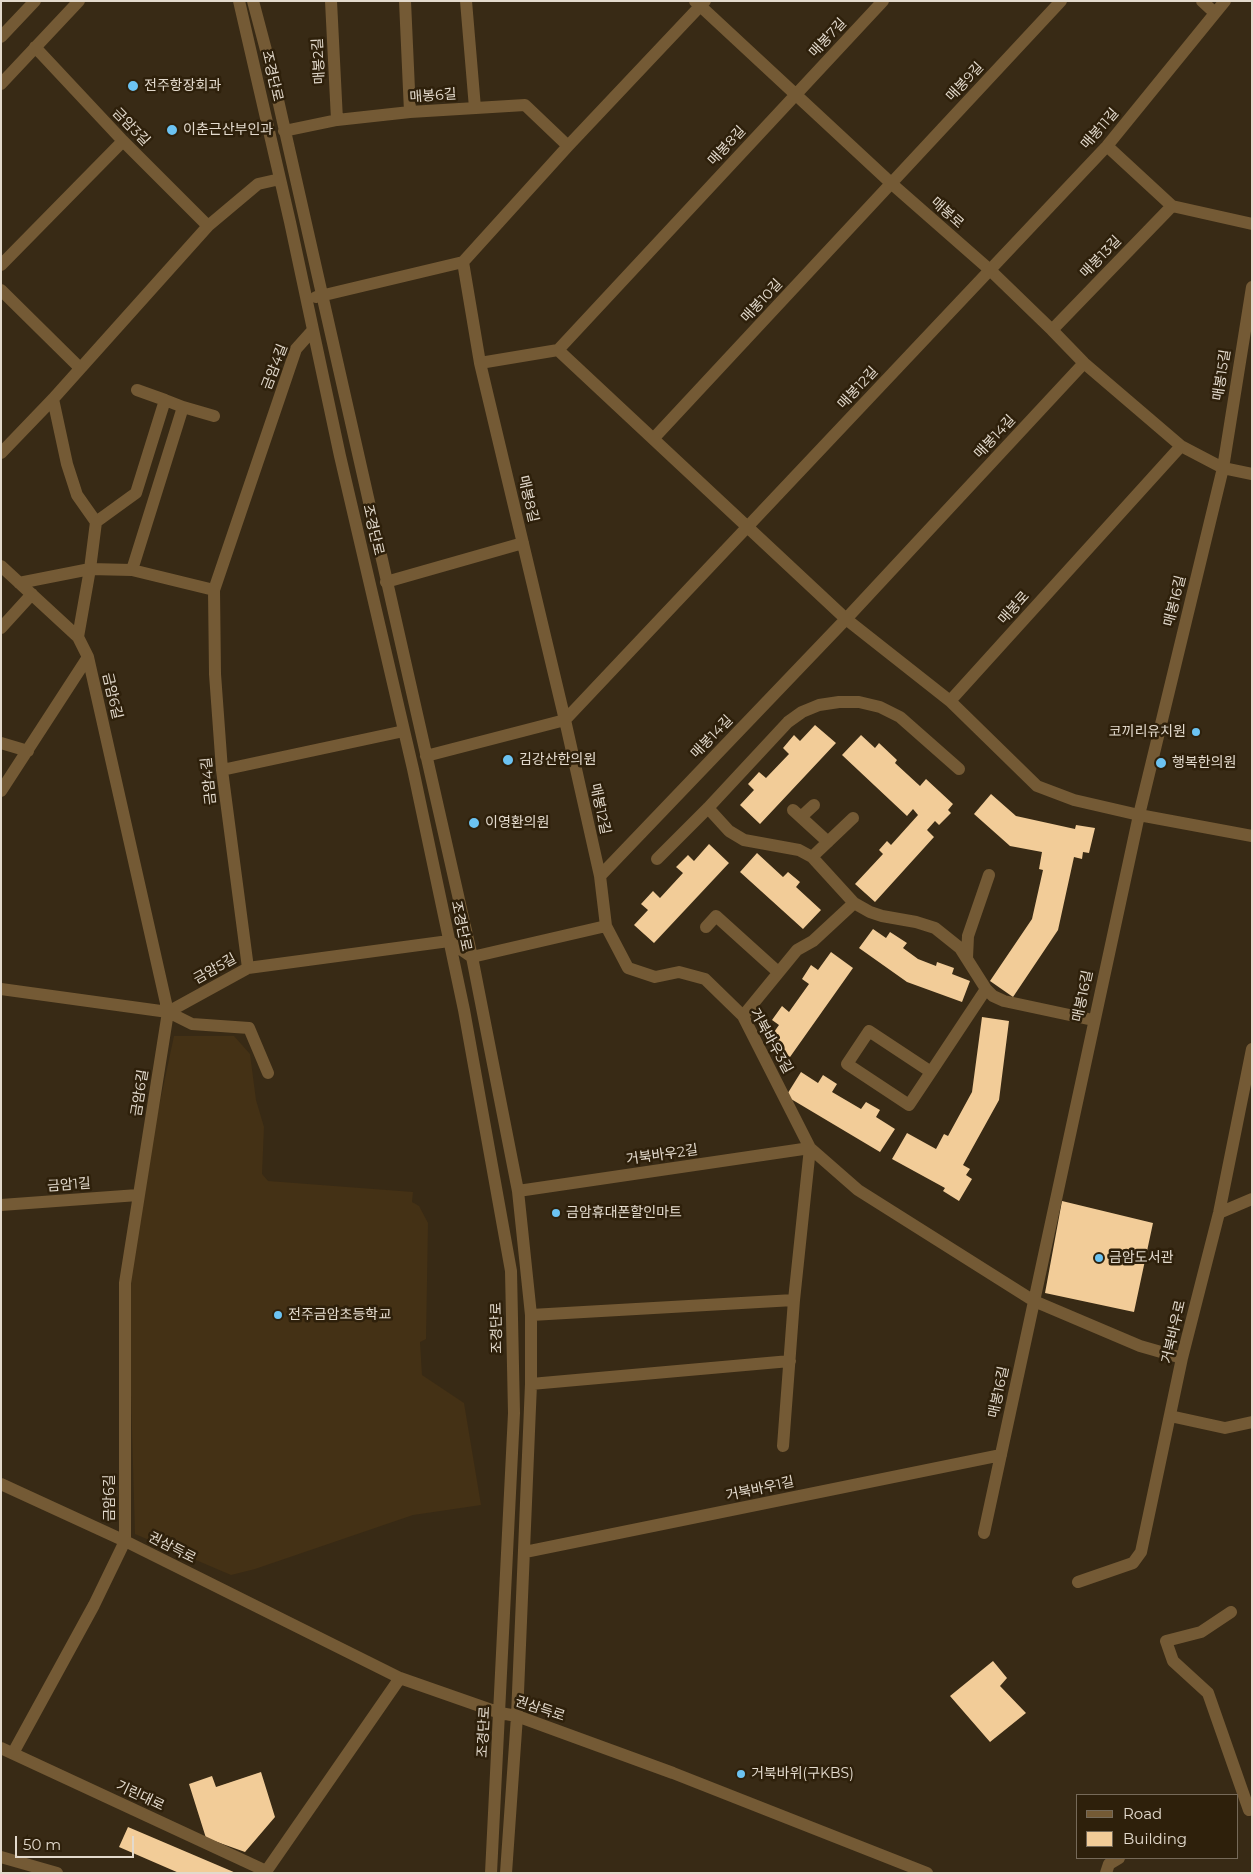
<!DOCTYPE html>
<html>
<head>
<meta charset="utf-8">
<style>
  body { margin:0 }
  #map { position:relative; width:1253px; height:1874px; overflow:hidden; background:#382a15; font-family:Montserrat,sans-serif }
  canvas { display:block }
  .frame { position:absolute; inset:0; border:2px solid #e3dacd; pointer-events:none }
  .legend { position:absolute; left:1076px; top:1794px; width:162px; height:65px; box-sizing:border-box; background:#2e200b; border:1px solid #766a59; margin:0; padding:6px 9px; list-style:none; font-size:15px; color:#e3dacd }
  .legend li { display:flex; align-items:center; gap:10px; height:25px }
  .legend b { width:25px; border:1px solid #766a59 }
  .scale { position:absolute; left:15px; top:1836px; width:119px; height:22px; box-sizing:border-box; border:2px solid #e3dacd; border-top:0; padding-left:6px; font-size:15px; line-height:18px; white-space:nowrap; color:#e3dacd; -webkit-text-stroke:4px #2e200b; paint-order:stroke }
</style>
</head>
<body>
<div id="map">
<canvas width="1253" height="1874"></canvas>
<div class="frame"></div>
<ul class="legend">
<li><b style="height:6px;background:#745a35"></b>Road</li>
<li><b style="height:14px;background:#f2cc98"></b>Building</li>
</ul>
<div class="scale">50 m</div>
</div>
<script>
const ctx = document.querySelector('canvas').getContext('2d');
ctx.lineJoin = 'round';
function fill(path, color) { ctx.fillStyle = color; ctx.fill(path, 'evenodd'); }
const toPath = rows => new Path2D(rows.map(r => 'M' + r).join(''));
function strokePath(path, color, width, dash) { ctx.strokeStyle = color; ctx.lineWidth = width; ctx.lineCap = dash ? 'butt' : 'round'; ctx.setLineDash(dash || []); ctx.stroke(path); }
function drawText(font, color, halo, rows, align = 'center') {
  ctx.font = font + ' Montserrat,"Noto Sans KR",sans-serif'; ctx.lineWidth = 5; ctx.setLineDash([]); ctx.textBaseline = 'middle'; ctx.strokeStyle = halo; ctx.fillStyle = color; for (const [text, x, y, turn = 0] of rows) {
    ctx.save(); ctx.translate(x, y); ctx.rotate((+turn || 0) * Math.PI / 180); ctx.textAlign = isNaN(turn) ? turn : align; if (halo) ctx.strokeText(text, 0, 0); ctx.fillText(text, 0, 0); ctx.restore();
  }
}
fill(toPath([
  [174,1036,234,1036,250,1054,256,1100,264,1127,262,1174,268,1181,413,1192,412,1202,419,1206,428,1223,426,1339,420,1342,422,1375,464,1403,481,1505,413,1515,255,1569,231,1575,135,1534,128,1291,145,1172]
]), '#443115');
fill(toPath([
  [815,725,836,743,760,824,740,805,754,790,748,784,759,772,766,778,789,754,783,748,794,735,800,741],
  [861,735,875,748,879,743,897,760,895,763,920,786,926,779,953,804,948,810,951,813,939,825,935,821,927,830,934,837,875,902,855,884,883,854,879,850,887,841,891,845,918,815,913,809,907,816,842,755],
  [991,794,1016,816,1075,829,1076,825,1095,828,1089,853,1083,852,1082,859,1074,857,1058,930,1013,997,990,981,1032,919,1043,870,1039,869,1042,852,1010,846,974,814],
  [709,844,729,863,654,943,634,925,648,910,641,904,653,891,660,898,683,873,676,867,688,855,694,861],
  [757,853,783,877,788,872,800,882,796,887,821,910,803,929,740,872],
  [873,929,886,938,890,932,907,943,903,948,918,959,936,966,937,962,954,968,952,974,970,981,962,1002,907,982,859,948],
  [831,952,853,968,790,1057,767,1042,779,1025,772,1020,782,1006,789,1012,809,984,802,979,811,965,818,970],
  [982,1017,1009,1021,999,1100,963,1165,970,1169,966,1175,972,1179,959,1201,943,1191,945,1188,892,1159,907,1133,936,1149,944,1134,948,1136,972,1092],
  [801,1072,818,1083,823,1075,837,1084,832,1092,861,1109,866,1102,880,1110,876,1117,895,1129,880,1152,786,1096],
  [1062,1201,1153,1223,1134,1312,1045,1293],
  [993,1661,1007,1678,1000,1686,1026,1713,990,1742,950,1696],
  [261,1772,275,1817,245,1852,206,1838,189,1784,212,1776,216,1787],
  [128,1827,236,1873,179,1873,119,1847]
]), '#f2cc98');
strokePath(toPath([
  [239,1,290,222,340,456,413,769,464,1010,511,1271,514,1413,491,1873],
  [253,1,271,69,472,957,518,1191,531,1315,531,1384,517,1716,506,1873],
  [331,1,337,120],
  [405,1,410,112],
  [466,1,475,108],
  [695,1,892,184,990,270,1052,330,1084,363,1181,446,1223,468,1252,474],
  [1202,1,1215,13],
  [1,37,35,1],
  [35,47,123,141,208,226],
  [1,84,79,1],
  [284,131,337,120,410,112,525,105,568,146],
  [1107,146,1172,206,1252,224],
  [463,262,480,363,565,720,600,876,606,926],
  [1,265,123,141],
  [1,290,80,368],
  [316,297,463,262,568,146,705,1],
  [1052,330,1172,206],
  [558,350,846,619,950,701,1037,786,1074,800,1139,815,1252,836],
  [480,363,558,350,883,1],
  [137,390,165,400],
  [53,399,67,464,77,495,96,522,90,569,78,637],
  [183,407,214,416],
  [654,438,1061,1],
  [1,453,53,399,208,226,258,184,280,179],
  [96,522,136,493,165,400,183,407,132,570],
  [1,566,78,637,88,657,168,1012,125,1283,125,1541,94,1605,13,1753],
  [386,582,523,543],
  [19,583,90,569,132,570,214,590],
  [1,628,32,594],
  [950,701,1181,446],
  [1,743,28,751],
  [426,756,565,720,1107,146,1225,1],
  [222,770,404,731],
  [1,791,88,657],
  [708,808,729,831,744,840,799,850,812,857,854,903,870,912,882,916,916,922,935,928,960,948,986,989,993,996,1004,1001,1093,1020],
  [793,810,828,842],
  [801,817,814,805],
  [812,857,853,818],
  [657,859,708,808,788,722,802,712,819,705,839,702,859,702,880,707,900,717,959,769],
  [600,876,846,619,1084,363],
  [706,927,716,916,778,972],
  [967,958,968,936,989,875],
  [248,968,222,770,215,674,214,590,296,349,313,330],
  [1,989,168,1012,248,968,449,941,472,957,606,926,628,968,655,977,679,972,705,979,743,1016,810,1148,858,1190,1034,1301,1140,1346,1182,1358],
  [168,1012,192,1024,249,1028,268,1073],
  [743,1016,797,950,813,941,854,903],
  [931,1072,869,1031,847,1064,909,1105,931,1072,986,989],
  [518,1191,810,1148,794,1300,783,1446],
  [1,1205,138,1195],
  [1219,1213,1252,1199],
  [531,1315,794,1300],
  [531,1384,790,1361],
  [1170,1416,1225,1428,1252,1422],
  [1,1484,125,1541,400,1678,500,1713,517,1716,673,1773,927,1873],
  [984,1533,1139,815,1223,468,1252,287],
  [525,1552,1001,1455],
  [1078,1582,1133,1563,1141,1552,1182,1358,1219,1213,1252,1049],
  [1231,1612,1201,1632,1166,1641,1173,1661,1208,1693,1249,1810],
  [1,1748,266,1871],
  [1,1857,57,1873],
  [265,1873,400,1678],
  [1106,1873,1109,1864,1119,1858]
]), '#745a35', 12);
for (const [x, y, r, color] of [
  [133,86,6,"#6cc3f2"],
  [172,130,6,"#6cc3f2"],
  [1196,732,5,"#6cc3f2"],
  [508,760,6,"#6cc3f2"],
  [1161,763,6,"#6cc3f2"],
  [474,823,6,"#6cc3f2"],
  [556,1213,5,"#6cc3f2"],
  [1099,1258,5,"#6cc3f2"],
  [278,1315,5,"#6cc3f2"],
  [741,1774,5,"#6cc3f2"]
]) { const dot = new Path2D(); dot.arc(x, y, r, 0, 2 * Math.PI); ctx.fillStyle = color; ctx.fill(dot); strokePath(dot, '#2e200b', 2); }
drawText('14px', '#e3dacd', '#2e200b', [
  ["매봉7길",828,38,-47],
  ["매봉2길",319,61,-93],
  ["조경단로",272,76,77],
  ["매봉9길",965,82,-47],
  ["매봉6길",433,96,-4],
  ["금암3길",131,127,46],
  ["매봉11길",1100,129,-49],
  ["매봉8길",727,146,-47],
  ["매봉로",947,213,42],
  ["매봉13길",1101,257,-46],
  ["매봉10길",762,301,-47],
  ["금암4길",275,367,-69],
  ["매봉15길",1222,375,-81],
  ["매봉12길",858,388,-47],
  ["매봉14길",995,437,-47],
  ["매봉8길",528,499,77],
  ["조경단로",373,530,77],
  ["매봉16길",1175,601,-76],
  ["매봉로",1014,608,-48],
  ["금암6길",112,696,77],
  ["매봉14길",712,737,-46],
  ["금암4길",209,781,-96],
  ["매봉12길",600,809,78],
  ["조경단로",461,926,78],
  ["금암5길",215,969,-29],
  ["매봉16길",1083,996,-78],
  ["거북바우3길",771,1041,61],
  ["금암6길",140,1093,-81],
  ["거북바우2길",662,1155,-8],
  ["금암1길",69,1185,-4],
  ["조경단로",497,1328,-91],
  ["거북바우로",1174,1332,-77],
  ["매봉16길",999,1392,-78],
  ["거북바우1길",760,1489,-12],
  ["금암6길",110,1498,-90],
  ["권삼득로",172,1548,27],
  ["권삼득로",540,1709,18],
  ["조경단로",484,1732,-87],
  ["기린대로",140,1796,25]
]);
drawText('14px', '#e3dacd', '#2e200b', [
  ["전주항장회과",144,86],
  ["이춘근산부인과",183,130],
  ["코끼리유치원",1186,732,"right"],
  ["김강산한의원",519,760],
  ["행복한의원",1172,763],
  ["이영환의원",485,823],
  ["금암휴대폰할인마트",566,1213],
  ["금암도서관",1109,1258],
  ["전주금암초등학교",288,1315],
  ["거북바위(구KBS)",751,1774]
], 'left');
</script>
</body>
</html>
